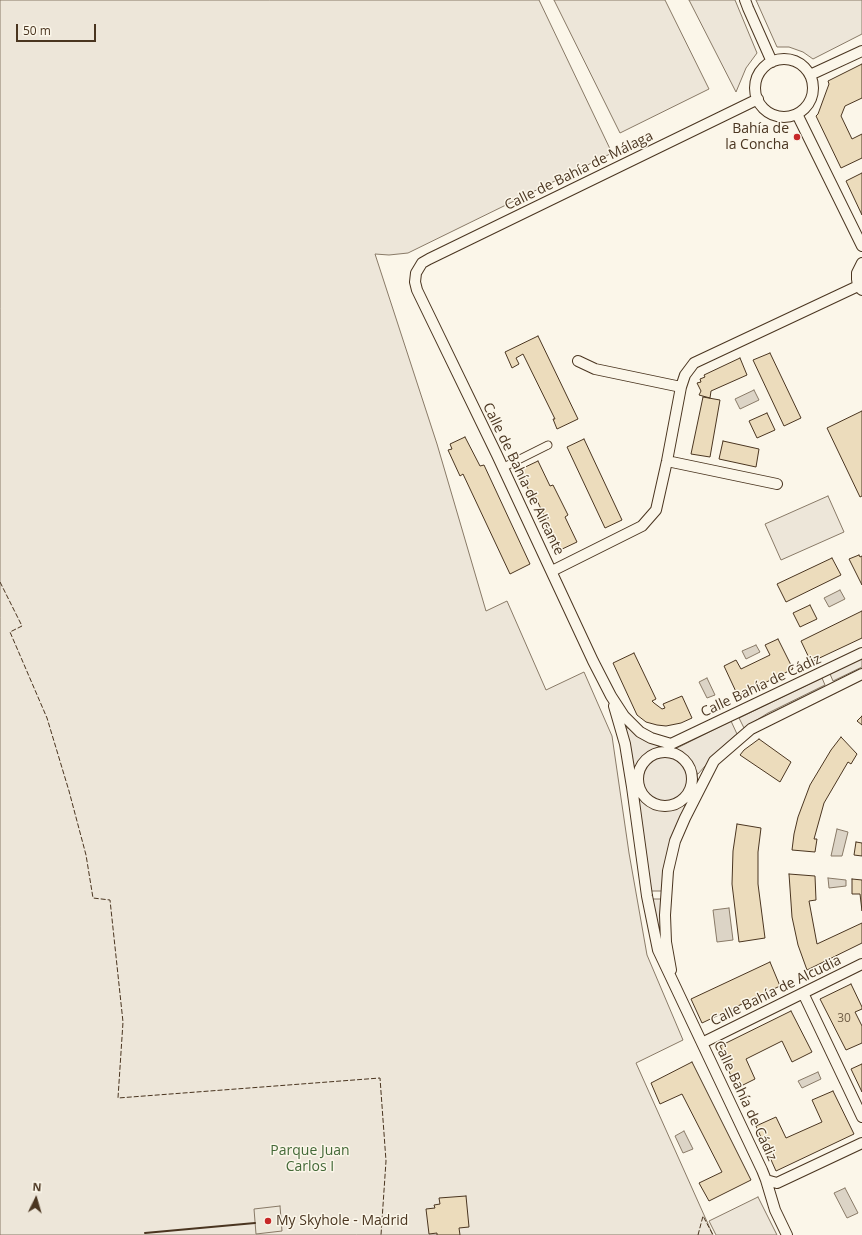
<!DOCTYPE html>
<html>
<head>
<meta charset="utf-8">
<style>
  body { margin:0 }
  #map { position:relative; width:862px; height:1235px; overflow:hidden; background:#fbf6e9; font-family:"Open Sans",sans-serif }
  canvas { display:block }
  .north { position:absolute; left:16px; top:1179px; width:40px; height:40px; -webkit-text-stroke:3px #fbf6e9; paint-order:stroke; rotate:5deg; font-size:11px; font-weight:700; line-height:16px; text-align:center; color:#4a3520 }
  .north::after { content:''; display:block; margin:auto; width:14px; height:18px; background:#4a3520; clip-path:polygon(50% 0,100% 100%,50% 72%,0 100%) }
  .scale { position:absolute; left:16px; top:24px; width:80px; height:18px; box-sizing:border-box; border:2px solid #4a3520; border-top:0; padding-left:5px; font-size:12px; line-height:14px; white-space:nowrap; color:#4a3520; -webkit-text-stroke:3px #fbf6e9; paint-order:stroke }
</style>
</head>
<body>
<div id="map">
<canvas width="862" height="1235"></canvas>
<div class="north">N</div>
<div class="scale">50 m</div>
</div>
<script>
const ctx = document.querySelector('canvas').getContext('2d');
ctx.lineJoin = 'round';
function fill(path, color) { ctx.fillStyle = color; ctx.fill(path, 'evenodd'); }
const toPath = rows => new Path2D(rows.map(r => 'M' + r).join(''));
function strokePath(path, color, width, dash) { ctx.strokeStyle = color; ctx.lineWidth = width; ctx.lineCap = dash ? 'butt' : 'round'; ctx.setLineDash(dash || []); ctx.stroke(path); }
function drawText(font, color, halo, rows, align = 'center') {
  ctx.font = font + ' "Open Sans",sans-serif'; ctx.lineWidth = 3; ctx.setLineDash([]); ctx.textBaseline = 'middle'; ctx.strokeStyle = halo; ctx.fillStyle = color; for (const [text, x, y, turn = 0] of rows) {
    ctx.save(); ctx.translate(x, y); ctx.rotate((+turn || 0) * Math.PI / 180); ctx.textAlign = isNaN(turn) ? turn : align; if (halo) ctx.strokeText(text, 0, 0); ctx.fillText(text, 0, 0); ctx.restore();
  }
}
const green = toPath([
  [0,0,539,0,612,153,408,253,389,255,375,254,437,444,486,611,507,601,546,690,584,672,612,736,629,853,647,955,683,1040,636,1063,713,1235,0,1235,0,0],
  [554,0,665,0,709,89,620,133,554,0],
  [689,0,735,0,757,53,746,68,736,92,689,0],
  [756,0,862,0,862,34,813,59,803,52,789,47,777,47,756,0],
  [828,496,844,532,781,560,765,524,828,496],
  [862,658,862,667,833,681,830,674,862,658],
  [822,678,825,685,768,713,744,728,739,718,822,678],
  [731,721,737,734,721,748,698,774,696,774,687,759,677,751,677,748,731,721],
  [626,728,628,728,635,733,657,744,659,746,659,748,657,751,647,755,637,768,633,767,624,730,626,728],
  '643 779a23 23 0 1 1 46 0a23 23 0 1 1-46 0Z',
  [638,795,640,795,650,804,662,809,673,808,684,803,686,804,682,815,663,891,648,891,637,796,638,795],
  [650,899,662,899,661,947,650,899],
  [758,1197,777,1235,716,1235,709,1221,758,1197]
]);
fill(green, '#ede6d9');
strokePath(green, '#887966', 1);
const parking = toPath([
  [280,1206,282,1231,256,1234,254,1209,280,1206]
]);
fill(parking, '#ede7d9');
strokePath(parking, '#887966', 1);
const water = toPath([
  [754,390,759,400,740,409,735,399,754,390],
  [840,590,845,599,829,607,824,598,840,590],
  [756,645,760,652,746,659,742,651,756,645],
  [707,678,715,695,707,698,699,682,707,678],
  [837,829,848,832,842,856,831,856,837,829],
  [828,878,846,880,846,886,829,888,828,878],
  [729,908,733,940,717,942,713,910,729,908],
  [818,1072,821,1079,802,1088,798,1081,818,1072],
  [684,1131,693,1149,683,1153,675,1136,684,1131],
  [845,1188,858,1213,847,1218,834,1193,845,1188]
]);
fill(water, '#dcd4c6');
strokePath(water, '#887966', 1);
const building = toPath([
  [862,64,862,98,845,106,841,116,852,139,862,134,862,158,841,168,816,116,818,114,829,84,828,81,862,64],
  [862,173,862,215,846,181,862,173],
  [538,336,578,419,557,429,553,419,555,419,523,354,516,358,519,364,512,368,505,352,538,336],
  [770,353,801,418,784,426,753,360,770,353],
  [740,358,747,375,711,391,710,398,699,395,701,391,697,383,701,382,700,379,705,377,704,375,740,358],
  [703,397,720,400,710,457,691,454,703,397],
  [862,411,862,496,860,497,827,428,862,411],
  [767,413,775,430,757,438,749,421,767,413],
  [465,437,480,466,484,465,530,564,510,574,463,474,460,476,448,450,452,449,450,444,465,437],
  [584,439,622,520,605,528,567,447,584,439],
  [723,441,759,449,756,467,719,459,723,441],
  [538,461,550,486,553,485,568,515,565,517,577,542,558,551,546,525,548,524,534,494,531,495,519,470,538,461],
  [859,555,860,557,862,556,862,585,849,559,859,555],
  [832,558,841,575,786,602,777,584,832,558],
  [810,605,817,619,800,627,793,613,810,605],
  [862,611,862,638,811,662,801,641,862,611],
  [778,639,793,669,738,696,724,666,736,660,741,669,770,655,765,645,778,639],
  [634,653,656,699,652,701,654,703,662,709,665,708,663,704,682,696,692,718,681,723,666,726,657,725,646,722,637,715,613,663,634,653],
  [862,716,862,725,857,721,862,716],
  [841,737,857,754,851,764,848,762,824,803,814,839,817,839,815,852,792,850,794,834,798,817,810,785,831,750,841,737],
  [759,739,791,762,780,782,740,755,744,750,759,739],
  [737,824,761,828,758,852,758,884,765,938,739,942,732,884,733,851,737,824],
  [856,842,862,843,862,856,854,855,856,842],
  [789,874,815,876,816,900,809,901,817,944,862,923,862,943,807,970,798,945,792,917,789,874],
  [852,879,862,880,862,911,860,894,852,894,852,879],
  [770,962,780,986,702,1023,691,999,770,962],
  [851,984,862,1007,862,1009,855,1012,862,1026,862,1043,846,1050,820,999,851,984],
  [791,1011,812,1052,792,1062,782,1041,746,1059,755,1079,737,1088,719,1051,722,1050,720,1046,791,1011],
  [692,1062,751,1180,709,1201,699,1183,722,1172,682,1094,660,1104,651,1083,692,1062],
  [862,1064,862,1092,851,1069,862,1064],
  [833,1091,854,1134,776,1171,756,1126,776,1117,786,1138,822,1122,812,1100,833,1091],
  [466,1196,469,1227,459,1228,460,1235,437,1235,437,1233,429,1234,426,1209,435,1208,434,1205,440,1204,439,1198,466,1196]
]);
fill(building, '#ecdcbc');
strokePath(building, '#4a3520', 1);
const pedestrian = toPath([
  [502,468,548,445]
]);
const minor = toPath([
  [745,0,748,8,772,62],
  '755 88a29 29 0 1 1 58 0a29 29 0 1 1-58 0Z',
  [810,75,862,51],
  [797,114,862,246],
  [862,263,857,273,857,279,858,286,862,290],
  [578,361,595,369,681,387],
  [667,461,777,484],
  [552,571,642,526,656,510,667,461,681,387,685,375,694,363,858,286],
  [614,706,625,744,632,787,647,896,658,950,762,1170,766,1180,775,1210,787,1235],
  [671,744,651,738,640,732,624,716,611,696,593,661,497,455,417,290,415,282,416,273,422,263,429,259,758,99],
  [671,744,862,653],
  '638 779a27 27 0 1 1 54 0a27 27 0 1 1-54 0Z',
  [671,970,666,942,665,915,668,871,675,841,685,818,714,761,751,729,862,674],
  [803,993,862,1117],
  [702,1043,862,964],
  [766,1180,777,1183,862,1143]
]);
strokePath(pedestrian, '#4a3520', 9);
strokePath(minor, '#4a3520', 12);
strokePath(pedestrian, '#fbf6e9', 7);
strokePath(minor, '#fbf6e9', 10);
strokePath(toPath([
  [0,582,22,626,10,632,47,718,69,791,86,855,93,898,110,900,123,1022,118,1098,380,1078,386,1161,381,1235],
  [698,1235,703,1216,713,1235]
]), '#4a3520', 1, [5, 2]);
strokePath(toPath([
  [145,1233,255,1223]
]), '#4a3520', 2);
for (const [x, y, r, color] of [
  [797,137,4,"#c62828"],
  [268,1221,4,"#c62828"]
]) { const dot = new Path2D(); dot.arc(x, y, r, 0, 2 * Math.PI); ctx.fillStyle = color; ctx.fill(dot); strokePath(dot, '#fbf6e9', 1.5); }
drawText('12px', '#725f47', null, [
  ["30",844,1019]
]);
drawText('14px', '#4a3520', '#fbf6e9', [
  ["Bahía de",789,129],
  ["la Concha",789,145],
  ["My Skyhole - Madrid",276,1221,"left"]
], 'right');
drawText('14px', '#4a3520', '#fbf6e9', [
  ["Calle de Bahía de Málaga",579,171,-26],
  ["Calle de Bahía de Alicante",523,479,64],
  ["Calle Bahía de Cádiz",761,686,-25],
  ["Calle Bahía de Alcudia",776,991,-26],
  ["Calle Bahía de Cádiz",745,1101,65]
]);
drawText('14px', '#436837', '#fbf6e9', [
  ["Parque Juan",310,1151],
  ["Carlos I",310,1167]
]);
</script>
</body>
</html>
